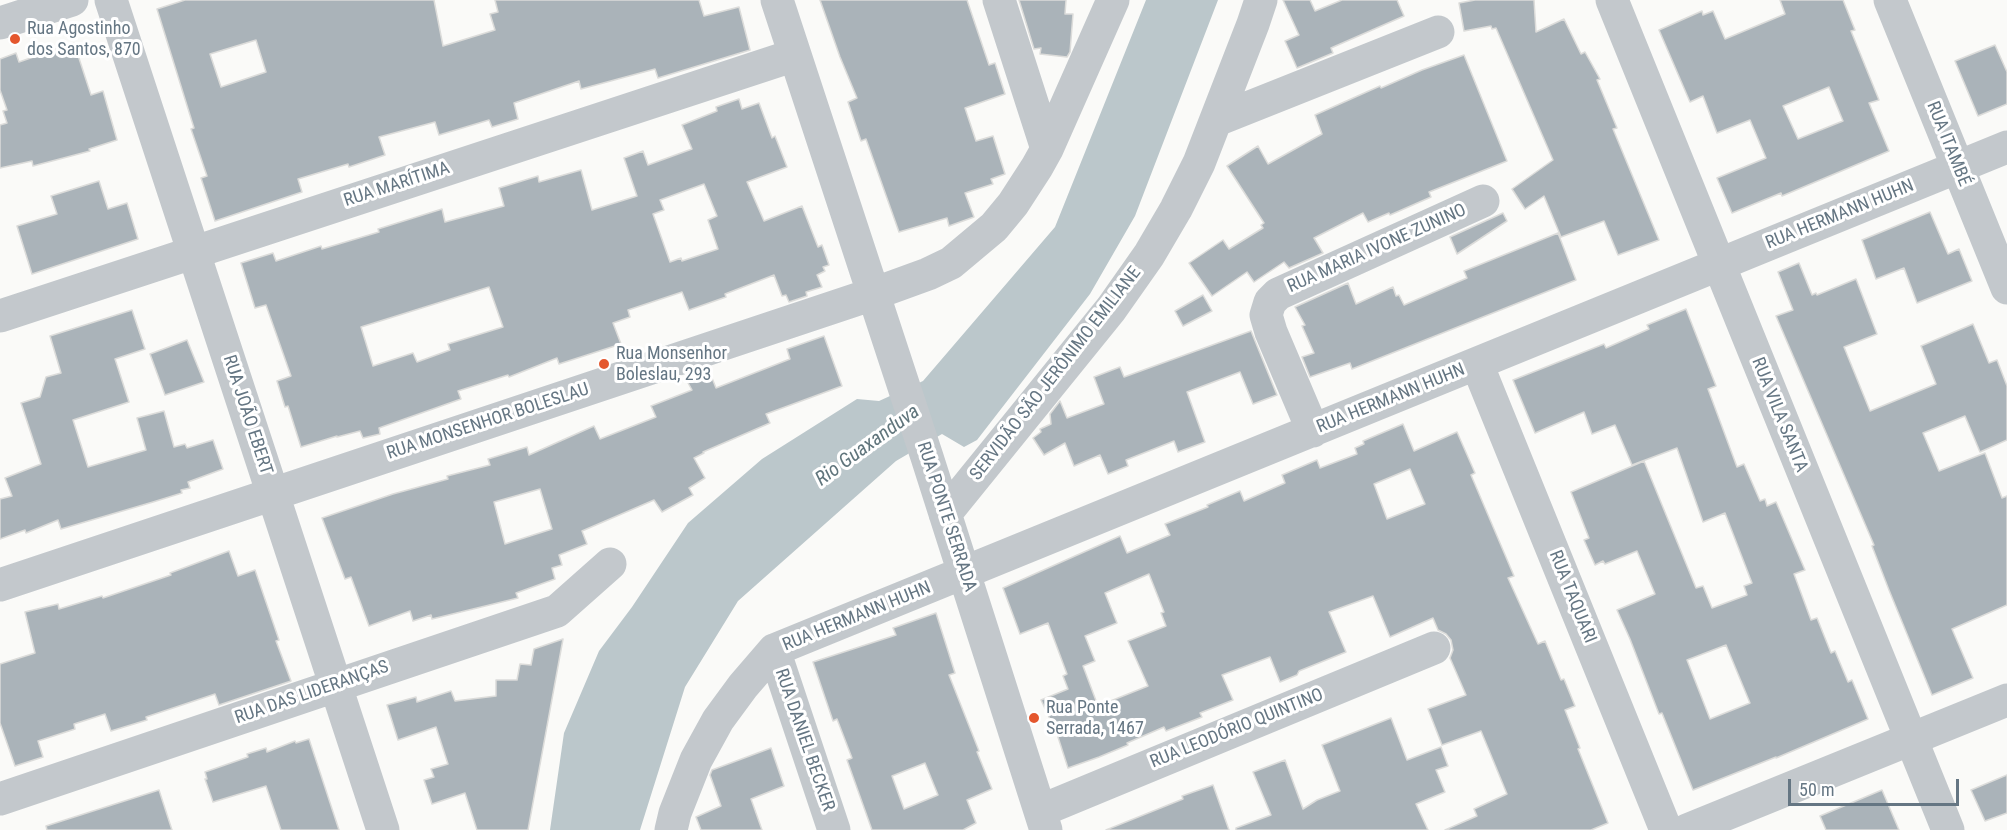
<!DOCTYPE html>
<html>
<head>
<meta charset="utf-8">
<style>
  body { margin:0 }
  #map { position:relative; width:2007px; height:830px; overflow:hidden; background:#fafaf8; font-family:"Roboto Condensed",sans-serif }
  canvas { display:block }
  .scale { position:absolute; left:1788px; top:779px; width:171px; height:27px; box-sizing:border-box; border:3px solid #657683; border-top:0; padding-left:8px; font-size:18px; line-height:21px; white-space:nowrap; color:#657683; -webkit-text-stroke:4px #fff; paint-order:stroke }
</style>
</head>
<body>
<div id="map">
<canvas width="2007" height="830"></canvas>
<div class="scale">50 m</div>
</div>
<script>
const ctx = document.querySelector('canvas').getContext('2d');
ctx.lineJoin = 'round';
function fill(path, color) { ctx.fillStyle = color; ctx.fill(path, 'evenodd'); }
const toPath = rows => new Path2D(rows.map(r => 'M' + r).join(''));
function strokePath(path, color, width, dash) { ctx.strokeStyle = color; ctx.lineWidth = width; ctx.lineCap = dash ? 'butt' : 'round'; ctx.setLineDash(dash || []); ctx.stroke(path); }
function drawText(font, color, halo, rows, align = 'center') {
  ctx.font = font + ' "Roboto Condensed",sans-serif'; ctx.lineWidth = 6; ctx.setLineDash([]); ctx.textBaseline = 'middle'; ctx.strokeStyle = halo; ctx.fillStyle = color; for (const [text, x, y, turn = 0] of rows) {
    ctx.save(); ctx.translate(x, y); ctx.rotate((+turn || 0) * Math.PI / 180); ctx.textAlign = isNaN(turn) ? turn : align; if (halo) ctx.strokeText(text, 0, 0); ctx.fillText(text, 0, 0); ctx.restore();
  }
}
fill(toPath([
  [1146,0,1218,0,1135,216,1090,294,977,440,964,447,942,434,896,461,738,601,685,687,640,830,550,830,564,733,599,651,632,607,688,523,762,459,857,399,879,401,923,381,1055,227]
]), '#bbc7cb');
const building = toPath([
  [185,0,434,0,443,46,495,30,490,14,498,12,495,0,699,0,704,16,739,7,750,50,658,78,655,69,581,89,579,81,514,103,518,119,492,127,489,120,439,135,435,122,379,137,385,155,349,167,348,164,298,179,302,192,215,221,201,178,207,176,191,129,194,128,157,9,185,0],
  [256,40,266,72,221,87,210,54,256,40],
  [820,0,967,0,989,65,995,63,1005,94,965,108,976,141,993,136,1005,174,991,179,993,184,965,193,974,217,949,226,947,218,899,232,866,139,861,141,848,102,857,98,840,57,820,0],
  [1019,0,1066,0,1065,14,1073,14,1070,52,1067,57,1040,54,1041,48,1034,49,1019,0],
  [1283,0,1310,0,1315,11,1342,0,1397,0,1404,16,1331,48,1333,53,1297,68,1285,41,1299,35,1283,0],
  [1475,0,1534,0,1536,32,1564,19,1581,54,1585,52,1600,79,1597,80,1617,128,1613,129,1659,240,1618,255,1604,221,1561,237,1544,196,1525,209,1512,189,1553,160,1496,28,1492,29,1491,26,1464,31,1459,3,1475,0],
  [1780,0,1843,0,1855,30,1851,31,1879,100,1869,103,1889,151,1782,196,1781,193,1732,213,1717,178,1766,158,1750,120,1717,133,1703,96,1690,102,1659,30,1702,11,1703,15,1713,11,1725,39,1785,14,1780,0],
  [1829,87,1843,121,1798,139,1783,106,1829,87],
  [74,43,91,95,103,91,117,140,89,149,90,151,33,166,32,161,0,168,0,125,7,123,3,111,7,110,0,90,0,59,16,53,19,62,74,43],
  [1995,45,2007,72,2007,104,1978,116,1955,61,1995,45],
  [1464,55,1507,161,1429,192,1431,197,1390,215,1389,213,1368,222,1363,213,1314,238,1323,253,1289,268,1284,262,1254,282,1247,272,1212,296,1189,263,1223,240,1229,249,1263,228,1261,225,1264,223,1227,166,1258,146,1268,164,1322,134,1315,115,1380,86,1381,88,1422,70,1464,55],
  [739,99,742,109,759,103,772,138,775,136,787,167,747,182,764,221,802,206,818,247,822,245,829,265,823,267,825,271,817,275,822,287,806,292,807,296,789,302,786,295,782,296,774,275,725,294,726,297,689,310,682,292,628,310,630,317,613,323,621,344,559,364,557,358,509,377,508,375,458,391,461,399,379,428,380,434,363,438,360,431,337,437,337,436,301,447,288,406,285,407,277,381,291,376,266,305,255,308,241,263,273,253,276,261,321,246,322,249,379,232,378,229,442,209,445,222,504,206,499,188,538,176,539,182,581,170,592,210,637,196,624,158,643,151,648,165,692,149,682,125,717,111,716,107,739,99],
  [704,184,717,216,708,220,718,249,682,261,681,258,670,262,653,214,664,210,660,200,704,184],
  [489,287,503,327,448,344,450,350,417,362,413,353,373,366,361,327,489,287],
  [99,181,108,209,127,203,138,239,32,274,17,226,57,214,51,196,99,181],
  [1930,212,1948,254,1959,249,1972,281,1917,303,1904,268,1876,279,1862,240,1930,212],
  [1503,213,1507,221,1457,254,1450,237,1503,213],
  [1558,233,1576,280,1352,369,1350,363,1310,377,1302,357,1314,353,1302,326,1305,325,1295,307,1348,283,1356,304,1393,287,1396,296,1399,295,1404,305,1467,278,1464,271,1558,233],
  [1799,263,1812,295,1816,293,1817,295,1856,279,1877,334,1844,347,1870,411,1936,384,1921,346,1973,324,1989,363,1997,360,2007,386,2007,440,1980,452,1965,416,1923,433,1939,471,1985,453,2002,498,2007,496,2007,605,1952,629,1973,678,1932,695,1889,590,1872,546,1874,545,1776,316,1793,310,1778,272,1799,263],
  [1203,295,1212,311,1183,326,1175,311,1203,295],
  [1686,309,1716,386,1708,389,1737,467,1744,464,1760,501,1765,499,1767,506,1776,502,1805,570,1794,574,1811,620,1817,618,1831,653,1835,651,1848,682,1852,680,1868,719,1776,758,1776,757,1693,790,1662,713,1659,714,1630,639,1617,610,1655,594,1637,551,1605,564,1603,561,1595,565,1584,540,1589,538,1571,492,1644,461,1696,588,1703,586,1712,608,1747,595,1744,586,1752,583,1725,513,1703,522,1677,448,1632,465,1615,425,1592,434,1584,412,1535,433,1513,380,1604,344,1606,348,1649,329,1647,325,1686,309],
  [1726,645,1750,703,1710,719,1687,660,1726,645],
  [132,310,145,349,115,359,129,402,73,420,88,467,146,450,137,418,164,411,174,447,185,444,187,448,213,440,223,469,188,482,190,488,181,490,182,493,153,502,61,529,58,520,26,533,25,530,0,539,0,499,12,496,5,478,41,464,21,403,40,397,46,377,61,373,50,336,132,310],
  [1251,331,1277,395,1253,404,1240,372,1187,392,1205,442,1178,452,1174,441,1126,460,1128,466,1108,474,1100,455,1074,466,1065,443,1044,455,1033,438,1041,432,1040,429,1051,424,1050,414,1060,401,1067,418,1104,404,1094,377,1120,367,1124,377,1251,331],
  [824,336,842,386,766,414,770,423,703,452,704,453,694,458,705,478,689,488,693,495,662,512,654,500,582,531,587,544,559,555,562,565,552,568,555,579,516,593,518,598,432,619,431,615,413,621,410,611,369,626,351,577,345,579,322,518,393,494,448,479,447,476,490,465,488,459,527,447,529,455,594,426,600,439,656,417,651,406,692,390,687,381,710,373,716,388,790,359,787,349,824,336],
  [540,489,552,529,505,544,494,502,540,489],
  [187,340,204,382,165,395,150,354,187,340],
  [1403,424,1414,451,1457,432,1475,473,1471,475,1514,576,1508,578,1538,644,1545,641,1561,680,1564,679,1575,706,1565,710,1580,748,1578,749,1608,823,1591,830,1445,830,1477,816,1474,809,1507,794,1481,731,1442,745,1428,709,1466,695,1450,658,1453,650,1451,640,1446,634,1438,630,1433,618,1390,637,1373,596,1329,612,1346,652,1299,671,1297,675,1280,682,1270,657,1222,675,1233,700,1200,713,1202,717,1166,731,1164,727,1127,743,1128,745,1099,757,1068,768,1057,734,1041,700,1068,689,1063,676,1067,674,1048,623,1020,634,1003,588,1120,536,1127,553,1170,535,1165,524,1208,507,1207,505,1240,491,1244,501,1285,483,1282,475,1317,460,1320,468,1357,454,1355,448,1364,444,1363,441,1403,424],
  [1410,469,1425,504,1387,519,1374,484,1410,469],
  [1149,574,1164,612,1161,613,1166,626,1128,641,1148,686,1098,706,1083,666,1095,661,1085,636,1117,623,1105,593,1149,574],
  [229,551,238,576,255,570,279,640,276,641,291,681,219,705,215,694,146,717,147,720,111,731,105,714,74,724,75,729,38,741,43,757,15,766,0,723,0,664,35,653,25,612,58,604,59,609,102,596,103,598,171,575,170,573,229,551],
  [936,613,955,673,949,675,979,751,977,752,992,789,967,800,976,823,963,830,872,830,847,760,852,758,837,719,833,721,813,662,896,635,893,628,936,613],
  [925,763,938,795,904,809,892,776,925,763],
  [563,639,528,830,477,830,465,793,432,804,424,780,434,777,431,769,448,764,436,727,398,740,387,705,416,697,417,702,451,691,455,701,496,696,496,680,517,680,520,664,531,665,534,649,563,639],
  [1391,718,1407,760,1441,747,1448,766,1436,770,1445,792,1416,804,1428,830,1236,830,1236,828,1271,815,1253,772,1285,760,1303,809,1317,800,1340,791,1322,745,1391,718],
  [309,739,339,830,281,830,266,786,213,802,205,779,207,779,205,772,248,757,247,754,266,748,267,752,295,741,296,743,309,739],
  [771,748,784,786,751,799,762,830,701,830,696,817,721,806,710,775,712,770,771,748],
  [2007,775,2007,813,1985,821,1971,790,2007,775],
  [1213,785,1229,830,1106,830,1183,799,1182,796,1213,785],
  [159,790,172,830,47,830,46,826,159,790],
  [1882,790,1899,830,1826,830,1820,816,1882,790]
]);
fill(building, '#aab3b9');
strokePath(building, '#dcdcda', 1.5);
strokePath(toPath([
  [111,0,383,830],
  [777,0,927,457,1046,830],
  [999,0,1047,149],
  [1612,0,1948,830],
  [1890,0,2007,288],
  [0,23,72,0],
  [1217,120,1438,32],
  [0,316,795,55],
  [1477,364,1666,830],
  [1313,431,1271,332,1266,315,1270,302,1278,294,1483,201],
  [945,514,1111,309,1149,255,1176,209,1199,163,1253,24,1261,0],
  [0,585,873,294,928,274,951,263,994,227,1013,204,1037,167,1047,149,1113,0],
  [774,650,834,830],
  [0,799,557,611,610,564],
  [1040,811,1434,648],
  [671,830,675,813,696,760,718,720,743,686,774,650,2007,147],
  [1687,830,2007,700]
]), '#c3c8cc', 33);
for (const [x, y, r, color] of [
  [15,39,6,"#e4572e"],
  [604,364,6,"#e4572e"],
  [1034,718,6,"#e4572e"]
]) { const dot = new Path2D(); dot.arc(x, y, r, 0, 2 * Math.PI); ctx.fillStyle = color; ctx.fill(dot); strokePath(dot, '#fff', 2); }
drawText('18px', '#657683', '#fff', [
  ["Rua Agostinho",27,29],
  ["dos Santos, 870",27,50],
  ["Rua Monsenhor",616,354],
  ["Boleslau, 293",616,375],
  ["Rua Ponte",1046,708],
  ["Serrada, 1467",1046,729]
], 'left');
drawText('18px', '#657683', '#fff', [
  ["RUA ITAMBÉ",1948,144,68],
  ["RUA MARÍTIMA",397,185,-18],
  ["RUA HERMANN HUHN",1840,215,-22],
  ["RUA MARIA IVONE ZUNINO",1377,249,-24],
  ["SERVIDÃO SÃO JERÔNIMO EMILIANE",1056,374,-52],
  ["RUA HERMANN HUHN",1391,399,-22],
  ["RUA JOÃO EBERT",247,415,72],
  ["RUA VILA SANTA",1779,415,68],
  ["RUA MONSENHOR BOLESLAU",488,422,-18],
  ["RUA PONTE SERRADA",946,517,72],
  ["RUA TAQUARI",1572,597,68],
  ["RUA HERMANN HUHN",857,617,-22],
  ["RUA DAS LIDERANÇAS",312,693,-19],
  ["RUA LEODÓRIO QUINTINO",1237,729,-22],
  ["RUA DANIEL BECKER",804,740,71]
]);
drawText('italic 20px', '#60757c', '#fff', [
  ["Rio Guaxanduva",868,446,-36]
]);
</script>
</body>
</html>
